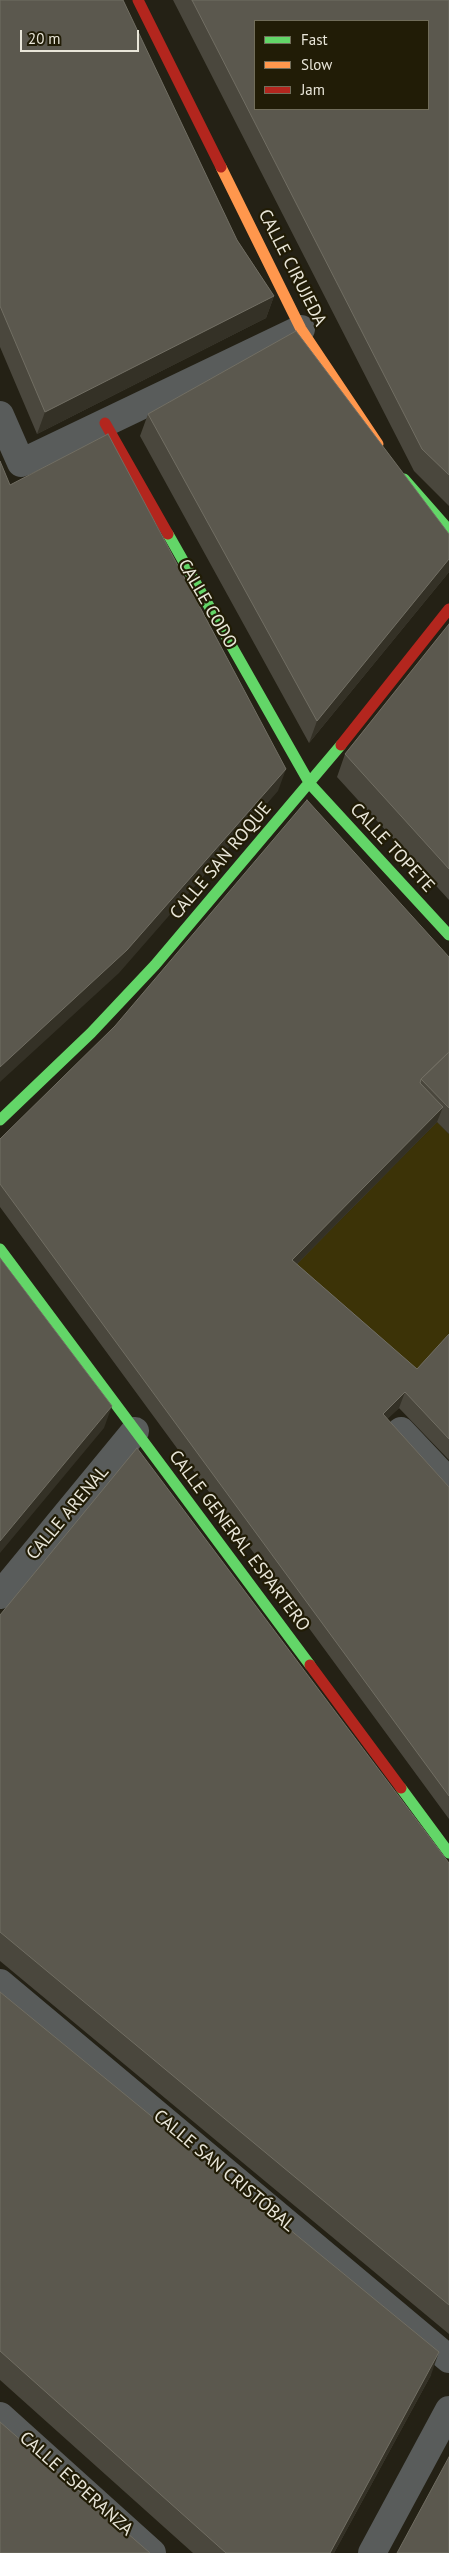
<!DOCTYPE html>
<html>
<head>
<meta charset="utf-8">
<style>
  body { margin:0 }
  #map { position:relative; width:449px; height:2553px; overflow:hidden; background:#242115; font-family:"PT Sans",sans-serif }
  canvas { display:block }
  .legend { position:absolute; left:254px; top:20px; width:175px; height:90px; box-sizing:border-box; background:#211c06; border:1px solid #716d5a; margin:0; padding:6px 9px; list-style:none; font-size:15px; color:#e9e6d9 }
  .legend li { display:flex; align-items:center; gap:10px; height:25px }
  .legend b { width:25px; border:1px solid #716d5a }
  .scale { position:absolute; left:20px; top:30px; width:119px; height:22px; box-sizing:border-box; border:2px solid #e9e6d9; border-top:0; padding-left:6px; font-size:15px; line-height:18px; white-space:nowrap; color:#e9e6d9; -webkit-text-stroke:4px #211c06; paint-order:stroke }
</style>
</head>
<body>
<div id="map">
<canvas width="449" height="2553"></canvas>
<ul class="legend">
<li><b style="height:6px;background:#63d668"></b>Fast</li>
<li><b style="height:6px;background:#ff974d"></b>Slow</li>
<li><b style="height:6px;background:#b3261e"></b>Jam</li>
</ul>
<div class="scale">20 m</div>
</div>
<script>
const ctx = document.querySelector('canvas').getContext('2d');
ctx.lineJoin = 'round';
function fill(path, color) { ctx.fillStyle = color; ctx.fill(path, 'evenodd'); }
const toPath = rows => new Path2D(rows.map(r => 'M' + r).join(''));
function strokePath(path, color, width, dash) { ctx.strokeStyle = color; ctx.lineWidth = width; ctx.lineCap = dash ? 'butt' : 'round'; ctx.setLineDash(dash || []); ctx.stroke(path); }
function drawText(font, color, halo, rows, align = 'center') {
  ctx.font = font + ' "PT Sans",sans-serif'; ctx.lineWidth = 4.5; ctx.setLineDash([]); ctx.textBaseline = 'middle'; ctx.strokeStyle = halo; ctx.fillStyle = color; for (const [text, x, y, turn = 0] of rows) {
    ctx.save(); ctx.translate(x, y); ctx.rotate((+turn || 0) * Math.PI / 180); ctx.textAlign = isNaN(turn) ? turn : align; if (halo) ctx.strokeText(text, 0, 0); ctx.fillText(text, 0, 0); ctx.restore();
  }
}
fill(toPath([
  [437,1122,449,1134,449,1343,411,1384,286,1275]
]), '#3c3307');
strokePath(toPath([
  [0,415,21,463,301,329],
  [401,1431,449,1482],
  [0,1595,135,1431],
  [0,1983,449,2359],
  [0,2416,152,2553],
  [372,2553,449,2410]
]), '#595c5b', 28);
strokePath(toPath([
  [404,479,449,530],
  [168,534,310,784,449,935],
  [0,1120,91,1033,155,965,341,745],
  [0,1249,310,1665],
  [401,1788,449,1853]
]), '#63d668', 11);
strokePath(toPath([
  [221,167,301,329,378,444]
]), '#ff974d', 11);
strokePath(toPath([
  [138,0,221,167],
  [105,423,168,534],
  [341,745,449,609],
  [310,1665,401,1788]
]), '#b3261e', 11);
fill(toPath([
  [0,0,237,240,274,296,266,318,37,434,0,347],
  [173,0,449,0,449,506,414,471],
  [148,414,449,534,449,572,309,743,140,436],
  [449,624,449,900,337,777,345,754],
  [449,957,449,1134,437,1122,297,1264,417,1369,449,1334,449,1460,399,1408,387,1419,449,1487,449,1819,0,1207,0,1139],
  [0,1615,449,1863,449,2334,0,1961],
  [0,1992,431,2375,334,2553,193,2553,0,2380]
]), '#4a473d');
fill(toPath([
  [274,296,266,318,37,434,45,412],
  [449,559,449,572,309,743,317,721],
  [286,769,278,791,119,973,0,1082,0,1067],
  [443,1107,437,1122,286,1275,292,1260],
  [405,1392,399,1408,377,1429,383,1414],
  [112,1406,104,1428,0,1553,0,1541],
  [439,2352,431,2375,334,2553,330,2553]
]), '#343126');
const building = toPath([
  [0,0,123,0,237,240,274,296,45,412,0,306,0,0],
  [192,0,449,0,449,475,422,449,192,0],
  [255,21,428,21,428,109,255,109,255,21],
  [296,331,449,534,449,559,317,721,148,414,296,331],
  [108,434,286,769,127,950,0,1067,0,461,10,485,108,434],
  [449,624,449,869,345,754,449,624],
  [307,800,449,957,449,1052,421,1079,420,1083,443,1107,292,1260,417,1369,449,1334,449,1439,405,1392,383,1414,449,1487,449,1796,0,1184,0,1139,115,1026,307,800],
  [449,1052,449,1108,421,1079,449,1052],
  [0,1258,112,1406,0,1541,0,1258],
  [137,1448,449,1863,449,2305,0,1932,0,1615,137,1448],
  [0,1992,439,2352,330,2553,226,2553,0,2351,0,1992],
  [0,2422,150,2553,0,2553,0,2422],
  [449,2457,449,2553,397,2553,449,2457]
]);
fill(building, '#5b584e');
strokePath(building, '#716e63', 1);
drawText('18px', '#e9e6d9', '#211c06', [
  ["CALLE CIRUJEDA",292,268,63],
  ["CALLE CODO",207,604,60],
  ["CALLE TOPETE",392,848,47],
  ["CALLE SAN ROQUE",221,861,-50],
  ["CALLE ARENAL",68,1513,-50],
  ["CALLE GENERAL ESPARTERO",239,1541,53],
  ["CALLE SAN CRISTÓBAL",224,2171,40],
  ["CALLE ESPERANZA",76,2484,42]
]);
</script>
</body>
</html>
